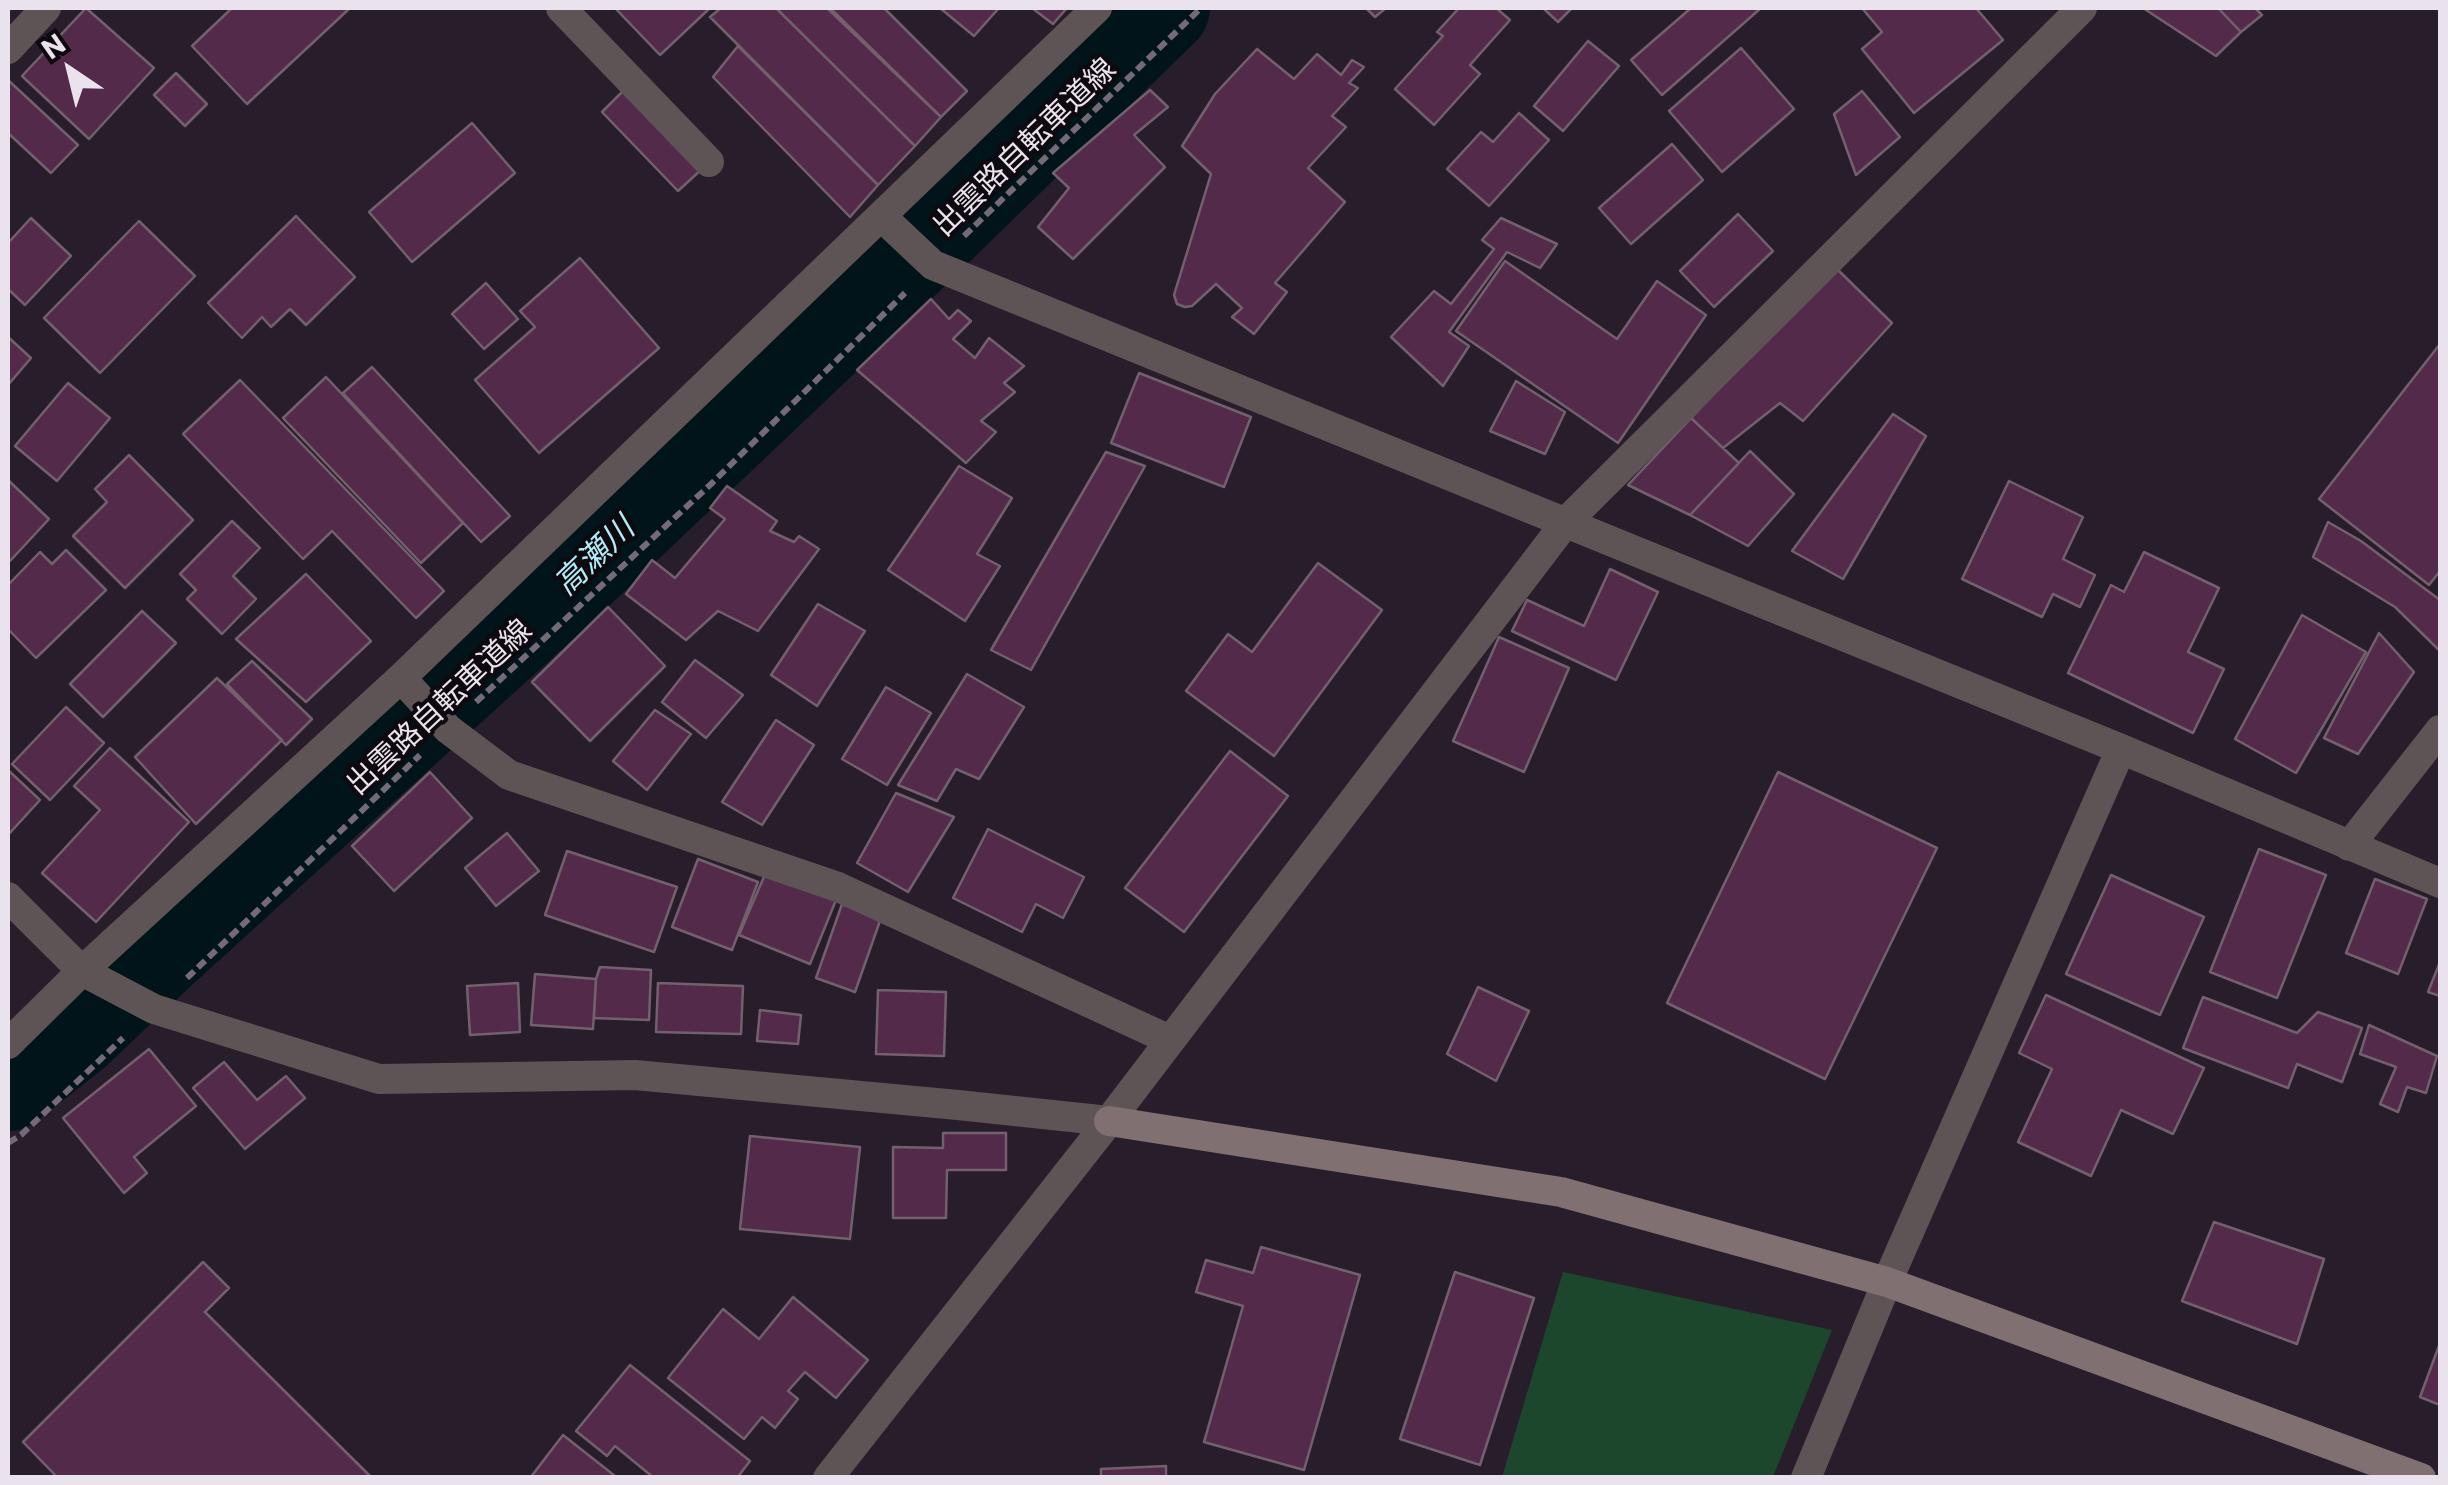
<!DOCTYPE html>
<html>
<head>
<meta charset="utf-8">
<style>
  body { margin:0 }
  #map { position:relative; width:2448px; height:1485px; overflow:hidden; background:#281d2b; font-family:Commissioner,sans-serif }
  canvas { display:block }
  .frame { position:absolute; inset:0; border:10px solid #eae2ec; pointer-events:none }
  .north { position:absolute; left:20px; top:20px; width:100px; height:100px; -webkit-text-stroke:8px #0e090f; paint-order:stroke; rotate:325deg; font-size:28px; font-weight:700; line-height:40px; text-align:center; color:#eae2ec }
  .north::after { content:''; display:block; margin:auto; width:35px; height:45px; background:#eae2ec; clip-path:polygon(50% 0,100% 100%,50% 72%,0 100%) }
</style>
</head>
<body>
<div id="map">
<canvas width="2448" height="1485"></canvas>
<div class="frame"></div>
<div class="north">N</div>
</div>
<script>
const ctx = document.querySelector('canvas').getContext('2d');
ctx.lineJoin = 'round';
function fill(path, color) { ctx.fillStyle = color; ctx.fill(path, 'evenodd'); }
const toPath = rows => new Path2D(rows.map(r => 'M' + r).join(''));
function strokePath(path, color, width, dash) { ctx.strokeStyle = color; ctx.lineWidth = width; ctx.lineCap = dash ? 'butt' : 'round'; ctx.setLineDash(dash || []); ctx.stroke(path); }
function drawText(font, color, halo, rows, align = 'center') {
  ctx.font = font + ' Commissioner,"Noto Sans JP",sans-serif'; ctx.lineWidth = 8; ctx.setLineDash([]); ctx.textBaseline = 'middle'; ctx.strokeStyle = halo; ctx.fillStyle = color; for (const [text, x, y, turn = 0] of rows) {
    ctx.save(); ctx.translate(x, y); ctx.rotate((+turn || 0) * Math.PI / 180); ctx.textAlign = isNaN(turn) ? turn : align; if (halo) ctx.strokeText(text, 0, 0); ctx.fillText(text, 0, 0); ctx.restore();
  }
}
fill(toPath([
  [1563,1272,1832,1330,1773,1477,1502,1477]
]), '#1c472c');
strokePath(toPath([
  [8,1085,74,1033,163,949,560,589,848,316,1164,8]
]), '#001419', 92);
const building = toPath([
  [86,8,154,68,89,139,22,76,86,8],
  [232,8,350,8,247,104,192,46,232,8],
  [615,8,710,8,660,55,615,8],
  [721,8,776,8,915,146,878,185,710,17,721,8],
  [776,8,827,8,941,117,915,146,776,8],
  [830,8,884,8,967,91,941,117,830,8],
  [940,8,999,8,974,36,940,8],
  [1032,8,1067,8,1053,24,1032,8],
  [1366,8,1386,8,1375,17,1366,8],
  [1459,8,1496,8,1510,20,1470,65,1480,74,1434,125,1395,89,1443,36,1437,32,1459,8],
  [1543,8,1572,8,1558,22,1543,8],
  [1691,8,1761,8,1662,95,1631,60,1691,8],
  [1862,8,1976,8,2003,40,1914,113,1862,49,1882,32,1862,8],
  [2143,8,2218,8,2241,32,2216,56,2143,8],
  [2218,8,2255,8,2262,15,2241,32,2218,8],
  [1588,41,1619,66,1563,131,1534,106,1588,41],
  [738,46,878,185,850,217,713,77,738,46],
  [1741,48,1794,109,1722,172,1669,111,1741,48],
  [1257,49,1294,79,1317,54,1341,75,1352,60,1364,67,1349,83,1358,88,1332,116,1346,127,1308,168,1345,202,1275,283,1287,292,1254,334,1232,317,1242,308,1216,284,1192,306,1185,307,1177,304,1174,295,1211,174,1182,146,1215,94,1257,49],
  [176,73,207,104,185,126,154,95,176,73],
  [8,80,78,145,51,173,8,133,8,80],
  [627,87,703,168,678,191,602,112,627,87],
  [1150,90,1168,107,1134,135,1165,167,1073,259,1038,227,1069,188,1053,173,1150,90],
  [1862,91,1900,137,1856,175,1834,114,1862,91],
  [1519,113,1549,140,1489,206,1447,169,1481,132,1493,142,1519,113],
  [472,123,515,173,412,262,369,212,472,123],
  [1672,144,1703,180,1631,244,1599,208,1672,144],
  [1738,214,1773,251,1714,307,1680,271,1738,214],
  [296,216,355,277,306,325,290,309,271,327,262,317,242,338,208,303,296,216],
  [31,218,71,256,25,305,8,289,8,243,31,218],
  [1501,218,1557,244,1540,268,1507,252,1449,332,1469,346,1443,386,1391,337,1434,291,1451,304,1494,249,1482,240,1501,218],
  [139,221,195,276,100,373,44,318,139,221],
  [580,258,659,348,539,453,475,380,535,327,520,311,580,258],
  [1505,261,1617,339,1657,281,1706,315,1618,443,1456,331,1505,261],
  [1835,267,1892,323,1803,421,1780,403,1723,448,1691,418,1835,267],
  [486,283,518,319,484,349,452,314,486,283],
  [931,299,949,319,958,310,971,321,953,339,975,358,989,338,1024,366,1004,383,1015,392,981,421,996,432,966,463,857,370,931,299],
  [8,337,31,358,8,385,8,337],
  [2440,344,2440,571,2429,585,2319,499,2440,344],
  [372,367,510,516,481,542,343,393,372,367],
  [1139,373,1251,417,1224,487,1111,443,1139,373],
  [326,377,463,523,421,563,283,418,326,377],
  [240,380,444,591,416,618,332,531,303,559,183,434,240,380],
  [1516,381,1565,412,1545,454,1490,431,1516,381],
  [68,383,110,418,57,481,15,446,68,383],
  [1893,414,1926,436,1843,579,1792,551,1893,414],
  [1691,418,1739,463,1690,515,1628,485,1691,418],
  [1750,451,1794,494,1748,546,1690,515,1750,451],
  [1106,452,1145,466,1031,670,991,650,1106,452],
  [129,455,193,520,125,588,73,536,107,502,95,489,129,455],
  [959,466,1012,498,977,554,1000,566,965,621,888,570,959,466],
  [8,480,49,519,10,561,8,559,8,480],
  [2009,481,2083,517,2063,559,2095,575,2080,607,2053,594,2042,617,1962,579,2009,481],
  [727,486,777,521,770,531,794,542,799,536,819,549,758,631,718,611,686,640,626,594,652,560,675,578,725,519,710,508,727,486],
  [232,521,260,548,233,576,256,599,222,634,187,599,196,590,180,574,232,521],
  [2328,522,2361,541,2440,600,2440,651,2395,607,2313,557,2328,522],
  [66,550,106,590,36,658,8,629,8,585,40,552,52,564,66,550],
  [2144,552,2219,588,2188,652,2224,669,2193,733,2068,673,2111,585,2124,592,2144,552],
  [1318,563,1382,610,1274,756,1186,691,1228,634,1252,652,1318,563],
  [1610,569,1658,592,1616,680,1512,631,1527,600,1584,626,1610,569],
  [306,574,371,641,306,702,236,639,306,574],
  [818,604,865,631,817,706,771,675,818,604],
  [608,607,665,666,590,741,532,682,608,607],
  [142,611,176,643,103,717,70,684,142,611],
  [2302,615,2366,652,2296,773,2235,739,2302,615],
  [2379,633,2414,672,2358,754,2324,738,2379,633],
  [1499,637,1569,668,1524,772,1453,741,1499,637],
  [695,660,743,695,706,738,662,702,695,660],
  [252,661,312,719,286,745,227,684,252,661],
  [967,674,1024,707,979,779,956,769,937,801,898,785,967,674],
  [217,678,282,740,196,824,135,757,217,678],
  [886,687,931,713,887,785,842,759,886,687],
  [66,707,104,743,50,800,12,764,66,707],
  [655,710,691,734,647,790,613,761,655,710],
  [776,720,814,745,762,825,722,802,776,720],
  [110,748,189,822,96,922,42,873,100,810,74,786,110,748],
  [1230,751,1288,796,1184,932,1125,888,1230,751],
  [8,770,40,800,8,835,8,770],
  [430,772,472,818,394,891,352,846,430,772],
  [1778,772,1937,848,1825,1079,1667,1003,1778,772],
  [896,793,954,817,908,892,857,863,896,793],
  [988,829,1084,877,1063,918,1036,904,1022,932,953,898,988,829],
  [507,833,539,871,496,906,465,868,507,833],
  [2259,849,2326,875,2277,998,2210,972,2259,849],
  [567,851,677,887,654,952,545,915,567,851],
  [698,859,758,882,732,950,672,927,698,859],
  [766,872,836,900,810,964,739,935,766,872],
  [2111,875,2204,917,2160,1015,2066,974,2111,875],
  [2375,879,2427,899,2398,974,2346,953,2375,879],
  [842,904,881,918,855,992,816,978,842,904],
  [2440,962,2440,996,2428,992,2440,962],
  [600,967,651,970,649,1020,594,1018,596,979,600,967],
  [535,974,596,979,593,1029,531,1025,535,974],
  [518,983,520,1032,470,1035,467,986,518,983],
  [658,983,743,986,741,1034,656,1032,658,983],
  [1478,987,1529,1011,1496,1081,1447,1054,1478,987],
  [878,990,946,992,944,1056,876,1054,878,990],
  [2046,995,2204,1068,2173,1134,2121,1110,2091,1176,2018,1142,2052,1069,2019,1053,2046,995],
  [2203,997,2297,1033,2318,1012,2362,1028,2342,1082,2297,1064,2288,1088,2183,1048,2203,997],
  [760,1010,801,1015,798,1044,757,1041,760,1010],
  [2369,1025,2437,1056,2426,1093,2407,1087,2398,1112,2380,1104,2396,1067,2360,1054,2369,1025],
  [149,1049,196,1106,134,1157,147,1173,124,1193,63,1118,149,1049],
  [224,1062,257,1100,286,1076,305,1098,245,1149,193,1088,224,1062],
  [943,1133,1006,1133,1006,1170,947,1170,946,1218,893,1218,893,1147,943,1148,943,1133],
  [750,1136,860,1147,850,1239,740,1229,750,1136],
  [2214,1222,2324,1259,2297,1344,2182,1301,2214,1222],
  [1261,1247,1360,1275,1304,1470,1204,1442,1243,1306,1196,1292,1206,1260,1253,1273,1261,1247],
  [203,1262,229,1288,205,1312,372,1478,58,1478,23,1442,203,1262],
  [1455,1272,1534,1298,1480,1465,1400,1439,1455,1272],
  [793,1297,868,1360,836,1398,805,1372,788,1391,798,1399,775,1428,762,1417,744,1439,668,1378,723,1309,759,1339,793,1297],
  [2440,1343,2440,1405,2420,1397,2440,1343],
  [630,1365,750,1461,737,1478,654,1478,615,1446,607,1456,576,1431,630,1365],
  [563,1435,615,1476,614,1478,530,1478,563,1435],
  [1166,1466,1166,1478,1101,1478,1101,1469,1166,1466]
]);
fill(building, '#542a4b');
strokePath(building, '#72606d', 2.5);
strokePath(toPath([
  [964,236,1201,8],
  [476,702,710,485,905,293],
  [187,978,420,755],
  [8,1143,21,1135,123,1038]
]), '#756b77', 6, [10, 5]);
strokePath(toPath([
  [561,8,709,162],
  [8,49,46,8],
  [882,217,933,265,2121,749,2440,883],
  [401,678,448,729,509,775,838,887,1170,1040],
  [2349,846,2440,730],
  [8,897,82,971,154,1009,379,1079,635,1075,958,1105,1109,1121],
  [8,1044,82,971,401,678,1097,8],
  [828,1478,1109,1121,1566,522,2082,8],
  [1806,1478,1887,1282,2121,749]
]), '#5e5455', 30);
strokePath(toPath([
  [1109,1121,1561,1192,1887,1282,2421,1478]
]), '#807072', 30);
drawText('30px', '#eae2ec', '#0e090f', [
  ["出雲路自転車道線",1024,147,-44],
  ["出雲路自転車道線",439,707,-43]
]);
drawText('italic 32px', '#aeecf8', '#0e090f', [
  ["高瀬川",594,556,-44]
]);
</script>
</body>
</html>
